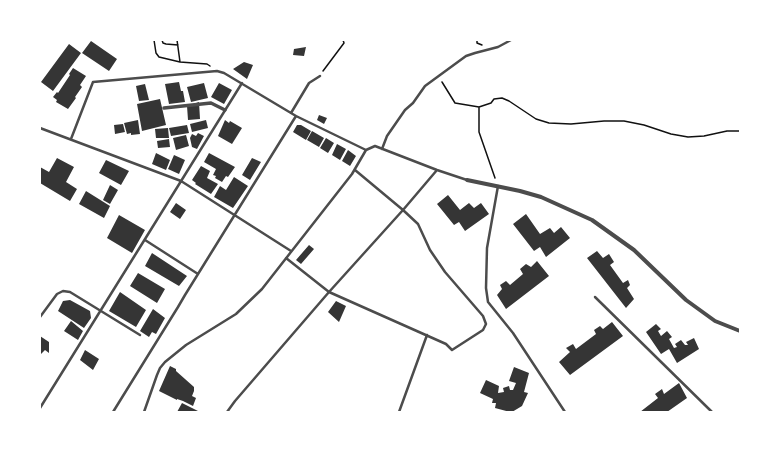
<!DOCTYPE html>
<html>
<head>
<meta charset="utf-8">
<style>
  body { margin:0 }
  #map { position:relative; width:780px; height:452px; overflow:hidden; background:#fff; font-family:"Sofia Sans Condensed",sans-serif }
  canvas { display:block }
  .frame { position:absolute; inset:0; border:41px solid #fff; pointer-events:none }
</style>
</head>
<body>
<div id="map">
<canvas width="780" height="452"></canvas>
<div class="frame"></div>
</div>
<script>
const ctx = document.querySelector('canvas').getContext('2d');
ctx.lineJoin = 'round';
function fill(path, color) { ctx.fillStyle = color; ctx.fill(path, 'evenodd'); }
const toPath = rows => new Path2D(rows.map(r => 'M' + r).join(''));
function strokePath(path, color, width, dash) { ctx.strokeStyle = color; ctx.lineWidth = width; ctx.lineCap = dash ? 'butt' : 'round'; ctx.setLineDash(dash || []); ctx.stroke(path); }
fill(toPath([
  [91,41,117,59,109,71,82,53],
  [69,44,81,53,53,91,41,82],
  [306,47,304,56,293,55,294,49],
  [244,62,253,65,247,79,233,69],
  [73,68,86,76,80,85,82,87,75,97,76,98,68,109,56,102,57,100,53,97,57,92,58,93,70,75,69,74],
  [179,82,181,91,183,91,185,102,169,104,165,84],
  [204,83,208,98,191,102,187,87],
  [219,83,232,90,224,104,211,97],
  [145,84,149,100,139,101,136,86],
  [160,99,166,125,142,131,137,104],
  [199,102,200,119,188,120,187,106],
  [319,115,327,118,324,124,317,120],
  [138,120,140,134,131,135,131,133,127,134,124,123],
  [206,120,208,128,192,132,190,124],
  [225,120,229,123,230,121,242,128,232,144,218,136],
  [123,124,125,132,115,134,114,125],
  [187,125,189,133,171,136,169,128],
  [297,125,301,125,311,131,306,140,293,132],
  [168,128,169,138,156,138,155,129],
  [312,131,324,138,319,147,307,140],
  [198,133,204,136,197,149,192,147,190,138,192,134,196,136],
  [186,135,189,146,176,150,173,138],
  [326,138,334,143,328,153,320,148],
  [169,139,170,147,158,148,157,141],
  [337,144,346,149,340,160,332,155],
  [348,150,356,156,350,166,342,161],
  [156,153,170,160,166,170,152,164],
  [209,153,235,167,228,177,226,176,222,182,215,178,216,176,213,175,216,169,204,162],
  [174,155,185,160,179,174,168,169],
  [57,158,74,167,66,182,77,189,70,201,40,183,40,167,49,172],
  [252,158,261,162,250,180,242,175],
  [106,160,129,171,121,185,99,173],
  [201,166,210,171,207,178,218,184,211,194,195,184,196,183,192,180],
  [234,177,248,186,233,208,214,197,220,186,226,190],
  [110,185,118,190,110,204,103,200],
  [86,191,110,206,104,218,79,204],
  [448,195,460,210,469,203,474,208,481,203,489,214,465,231,459,222,454,225,437,204],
  [176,203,186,210,180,219,170,212],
  [526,214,540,234,550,228,554,233,561,227,570,238,546,257,540,247,534,251,513,224],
  [119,215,145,230,132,253,107,238],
  [309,245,314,249,301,264,296,260],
  [597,251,603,258,609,254,614,262,610,265,623,283,628,280,630,285,627,288,634,299,626,308,587,258],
  [152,253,187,276,179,286,145,266],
  [537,261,549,276,506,309,497,295,502,289,500,285,506,281,510,285,523,274,520,269,526,264,531,267],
  [138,273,165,289,157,303,130,286],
  [120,292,146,310,136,327,109,311],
  [70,300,90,311,91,318,84,328,58,311,63,301],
  [336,301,346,306,339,322,328,312],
  [153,309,165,318,156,334,152,332,149,337,140,331],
  [71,321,83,331,78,340,64,331],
  [612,322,623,336,570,375,559,362,570,352,566,348,573,344,576,349,596,334,594,330,600,326,603,329],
  [656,324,661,329,658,331,661,336,667,331,672,337,669,339,674,348,677,347,675,344,681,340,685,345,688,345,686,342,694,338,699,349,677,363,669,349,661,354,646,332],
  [40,336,49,342,49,353,45,350,41,354,40,354],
  [85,350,99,359,93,370,80,360],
  [170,366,176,369,176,371,194,387,194,391,192,396,196,398,193,406,183,401,177,399,177,400,159,391],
  [514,367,529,373,524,392,528,393,522,406,512,412,510,412,495,408,496,403,492,403,493,399,480,393,486,380,499,386,498,393,504,392,503,388,509,386,510,390,513,390,516,383,509,381],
  [679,383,687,398,667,412,640,412,658,398,655,394,662,389,664,394],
  [182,403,200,412,177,412]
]), '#353535');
strokePath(toPath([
  [154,40,156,53,159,57,180,62,207,64,210,66],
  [162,40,163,43,166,44,178,45],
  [177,40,180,62],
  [477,40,477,43,482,45],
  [323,71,344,43,343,40],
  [442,82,455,103,479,107,491,103,494,99,502,98,509,101,536,119,549,123,571,124,604,121,624,121,644,125,671,134,688,137,704,136,727,131,740,131],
  [479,107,479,132,495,178]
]), '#111', 1.5);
strokePath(toPath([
  [291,113,309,83,320,76],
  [40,128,181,181,291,251],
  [71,139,93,82,217,71,224,73,296,116,366,150,375,146,437,170,467,180],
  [382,149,387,136,405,110,413,103,425,86,466,56,475,53,498,47,511,40],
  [498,186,487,248,486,288,488,302,513,333,565,412],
  [145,240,198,274],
  [286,258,329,292,446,344,452,350,483,330,486,324,483,316,445,272,430,250,418,224,403,210,355,170],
  [595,297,712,412],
  [40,317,57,294,63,291,70,292,140,335],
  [40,408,242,83],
  [113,412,178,307,185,295,296,116],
  [144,412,157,375,160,368,165,362,186,345,236,314,262,289,352,174,366,150],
  [227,412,235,401,329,292,403,210,437,170],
  [399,412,427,335]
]), '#4c4c4c', 2.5);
strokePath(toPath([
  [164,108,211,103,225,110]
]), '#4c4c4c', 3.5);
strokePath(toPath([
  [467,180,520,191,541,197,592,220,634,250,686,300,715,321,740,331]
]), '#4c4c4c', 4);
</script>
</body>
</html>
